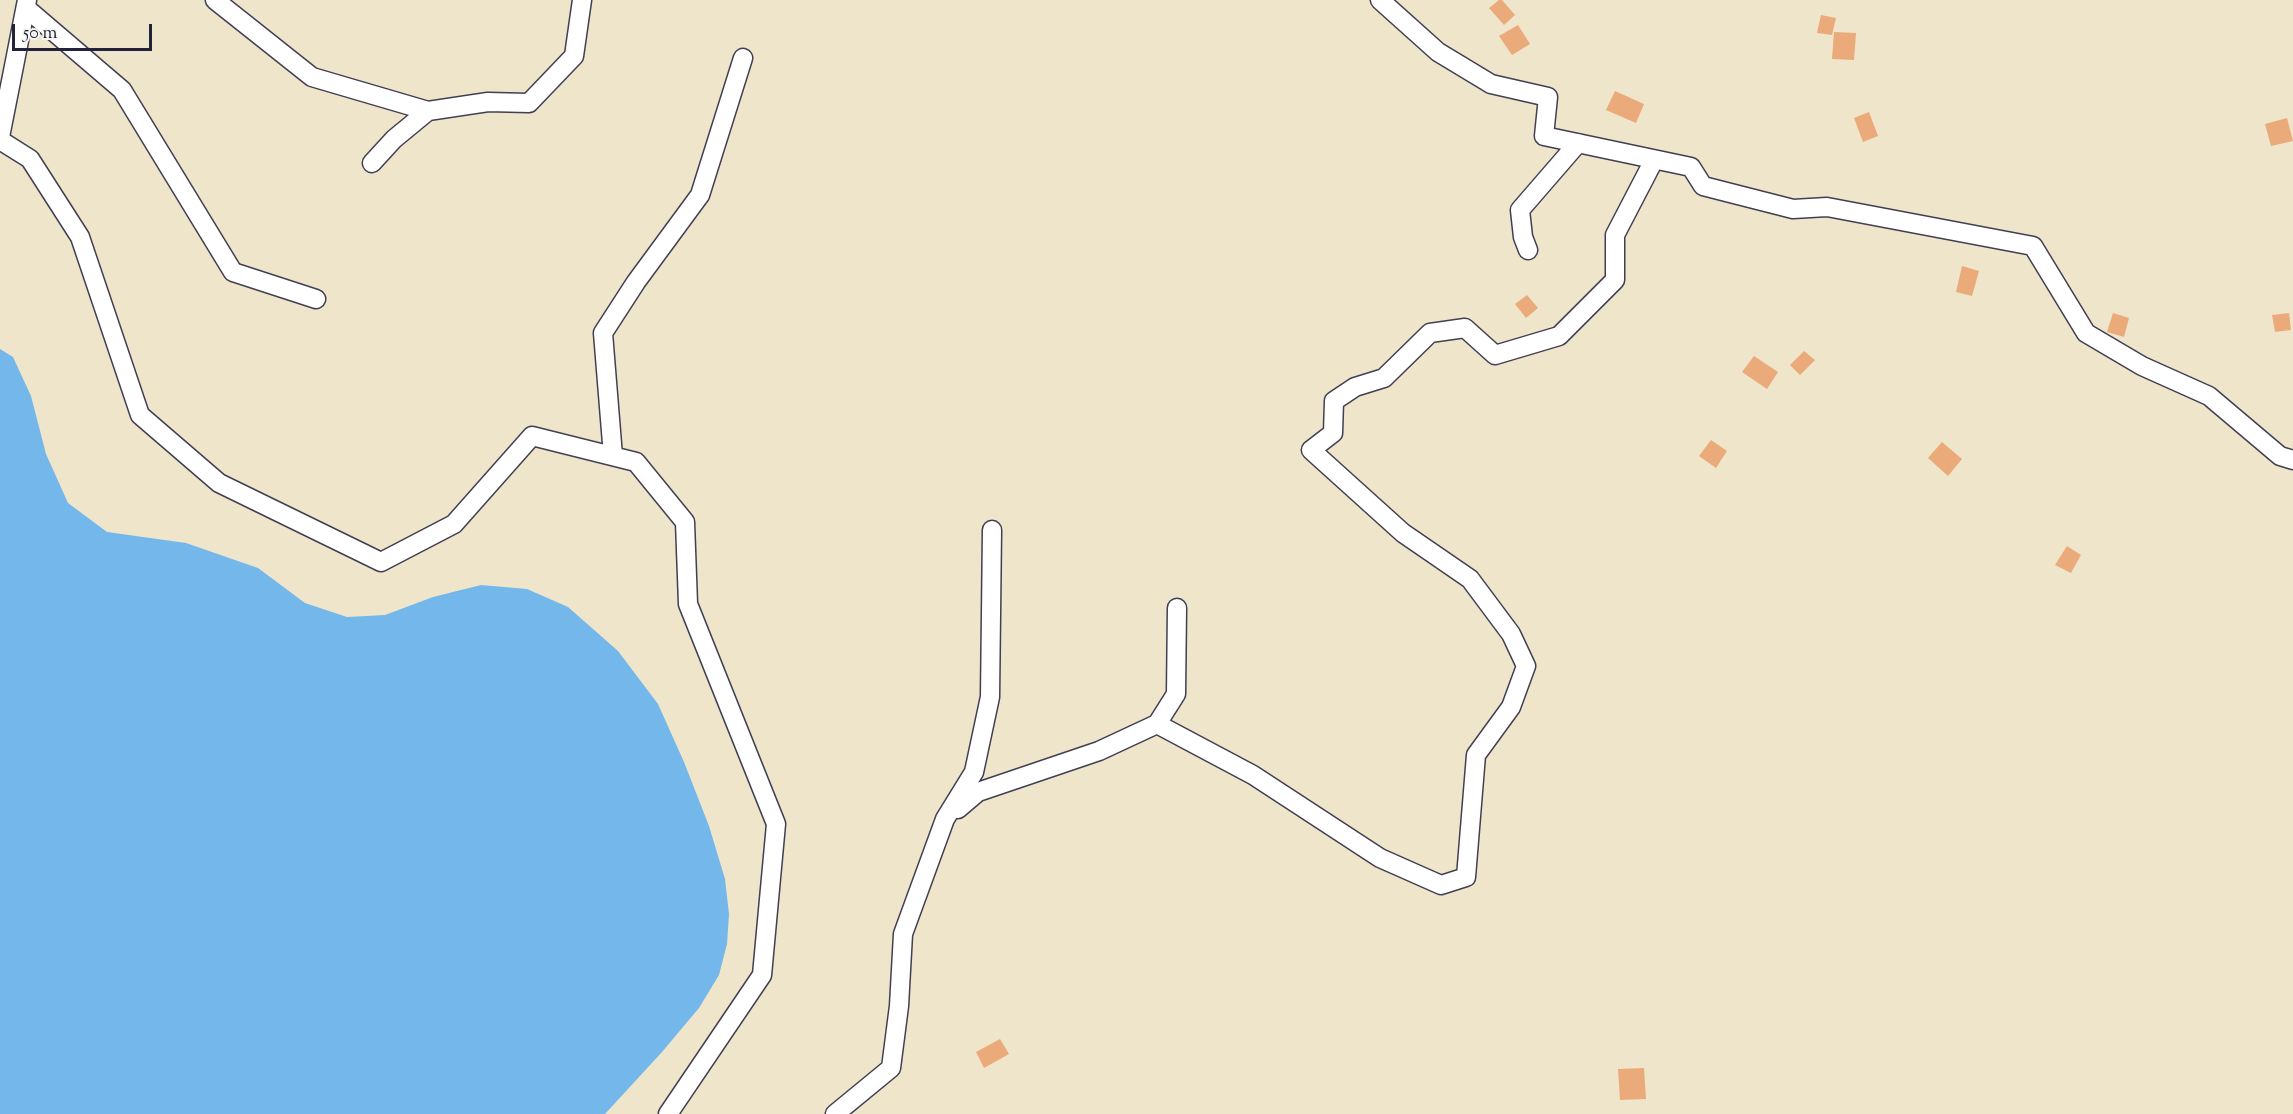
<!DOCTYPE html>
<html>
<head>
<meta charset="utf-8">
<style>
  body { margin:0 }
  #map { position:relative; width:2293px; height:1114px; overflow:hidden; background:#efe5cb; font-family:"Sorts Mill Goudy",serif }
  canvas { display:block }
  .scale { position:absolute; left:12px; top:24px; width:140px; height:27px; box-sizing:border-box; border:3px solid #22223b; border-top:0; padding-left:8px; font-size:18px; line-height:21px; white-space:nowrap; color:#22223b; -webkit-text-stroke:4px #f6f6f2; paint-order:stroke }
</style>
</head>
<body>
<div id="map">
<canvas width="2293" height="1114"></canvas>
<div class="scale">50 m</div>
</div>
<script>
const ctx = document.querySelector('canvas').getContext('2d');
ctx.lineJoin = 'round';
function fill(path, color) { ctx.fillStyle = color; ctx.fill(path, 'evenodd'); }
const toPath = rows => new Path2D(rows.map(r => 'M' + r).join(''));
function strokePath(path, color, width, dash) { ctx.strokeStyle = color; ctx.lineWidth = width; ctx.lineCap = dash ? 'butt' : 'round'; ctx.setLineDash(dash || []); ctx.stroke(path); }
fill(toPath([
  [0,349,13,357,31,396,46,454,68,503,107,532,186,543,258,568,305,603,347,617,385,615,433,597,481,585,527,589,568,607,618,651,658,704,684,762,709,826,725,879,729,914,727,944,719,975,699,1008,662,1052,605,1114,0,1114]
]), '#74b7ea');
fill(toPath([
  [1499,0,1502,0,1515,15,1504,25,1489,8],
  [1821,15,1836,18,1832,35,1817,33],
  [1518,25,1530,44,1512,55,1499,36],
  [1834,32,1856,33,1854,60,1832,59],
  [1615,91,1644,104,1636,123,1606,110],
  [1869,112,1878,136,1863,142,1854,118],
  [2287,118,2293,141,2271,146,2265,124],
  [1962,266,1979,271,1972,296,1956,292],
  [1527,295,1538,308,1526,318,1515,304],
  [2113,313,2129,318,2124,337,2107,332],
  [2289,313,2291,330,2275,332,2272,315],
  [1804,351,1815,360,1800,375,1790,365],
  [1754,356,1778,372,1767,389,1742,372],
  [1711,440,1727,451,1716,468,1699,456],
  [1942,442,1962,459,1948,476,1928,458],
  [2067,546,2081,555,2071,573,2055,565],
  [1000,1039,1009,1054,984,1068,976,1052],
  [1644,1068,1646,1099,1620,1100,1618,1069]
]), '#ebaa7a');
const minor = toPath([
  [215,0,312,77,428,111,488,102,529,103,574,56,582,0],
  [1380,0,1438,52,1491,84,1548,97,1544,136,1691,167,1703,186,1793,209,1827,207,2033,246,2086,333,2142,366,2209,396,2280,456,2293,460],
  [26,8,122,90,233,272,316,299],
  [0,137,27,0],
  [0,140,30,159,80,237,140,415,219,483,381,562,454,524,532,436,636,462,685,522,688,604,776,824,762,975,668,1114],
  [372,163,394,139,428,111],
  [1528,250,1523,237,1520,210,1578,143],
  [613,456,603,333,636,282,700,195,743,58],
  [1157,724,1253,775,1380,858,1441,885,1466,877,1476,755,1511,707,1526,666,1511,634,1470,579,1403,533,1311,450,1333,433,1334,401,1355,387,1384,378,1430,333,1465,328,1495,355,1559,336,1615,280,1615,235,1654,160],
  [958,809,978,792,1099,751,1157,724,1176,694,1177,608],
  [835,1114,891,1068,899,1006,903,934,945,819,974,772,990,697,992,530]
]);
strokePath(minor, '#413f51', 21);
strokePath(minor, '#fff', 18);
</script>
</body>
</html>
